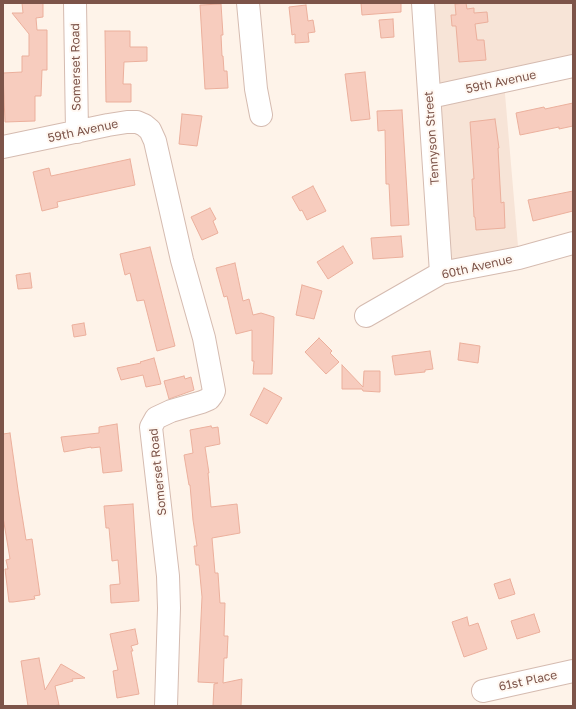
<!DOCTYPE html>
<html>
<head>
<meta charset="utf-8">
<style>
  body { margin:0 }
  #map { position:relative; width:576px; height:709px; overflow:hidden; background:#fef3e9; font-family:"Golos Text",sans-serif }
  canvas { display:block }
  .frame { position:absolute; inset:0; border:4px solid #7d5449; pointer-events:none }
</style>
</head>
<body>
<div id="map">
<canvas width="576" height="709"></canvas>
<div class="frame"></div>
</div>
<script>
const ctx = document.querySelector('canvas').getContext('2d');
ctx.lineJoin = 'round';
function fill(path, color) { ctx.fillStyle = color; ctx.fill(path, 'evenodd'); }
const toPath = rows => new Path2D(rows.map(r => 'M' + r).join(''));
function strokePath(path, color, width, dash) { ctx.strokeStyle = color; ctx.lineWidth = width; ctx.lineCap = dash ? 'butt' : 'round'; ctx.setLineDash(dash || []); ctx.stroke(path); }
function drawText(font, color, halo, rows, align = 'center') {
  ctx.font = font + ' "Golos Text",sans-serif'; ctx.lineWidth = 4; ctx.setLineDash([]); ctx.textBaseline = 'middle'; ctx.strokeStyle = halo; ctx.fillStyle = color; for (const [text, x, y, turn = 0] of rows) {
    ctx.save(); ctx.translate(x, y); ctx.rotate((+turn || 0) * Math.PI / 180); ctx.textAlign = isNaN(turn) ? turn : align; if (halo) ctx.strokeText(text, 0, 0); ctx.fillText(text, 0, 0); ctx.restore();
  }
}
fill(toPath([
  [423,3,573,3,573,66,504,82,519,258,441,273]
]), '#f7e4d7');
const building = toPath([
  [22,3,43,3,43,17,36,18,37,30,47,30,47,70,42,70,41,96,35,96,35,121,5,122,3,73,22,72,22,56,29,56,29,34,12,13,23,13,22,3],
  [361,3,401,3,401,12,362,15,361,3],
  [466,3,467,9,474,8,474,13,487,12,488,22,475,24,477,40,484,40,486,60,459,62,456,26,452,26,451,15,456,15,455,4,466,3],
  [221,4,223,35,221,35,222,56,223,56,224,71,227,71,228,88,205,89,200,5,221,4],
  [306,5,308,21,313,20,315,32,308,33,309,42,295,43,295,34,292,35,289,7,306,5],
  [393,19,394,37,381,38,379,20,393,19],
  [105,31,130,31,130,47,147,47,147,61,124,62,123,84,131,84,131,102,106,102,105,31],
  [365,72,370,119,351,121,345,74,365,72],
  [573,103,573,126,559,129,559,127,520,135,516,113,544,107,545,109,573,103],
  [402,110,409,225,391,226,389,184,386,184,385,130,378,131,377,111,402,110],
  [182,114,202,116,197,146,179,144,182,114],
  [495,119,499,148,498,148,501,203,504,202,505,228,476,230,475,217,474,217,472,179,474,179,470,122,495,119],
  [130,159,135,185,57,202,58,207,42,211,33,172,49,168,51,176,130,159],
  [313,186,326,211,307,220,302,210,300,211,292,197,313,186],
  [573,191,573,211,533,221,528,200,573,191],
  [210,208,216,219,213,221,218,233,202,240,191,217,210,208],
  [401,236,403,257,373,259,371,238,401,236],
  [343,246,353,263,328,279,317,262,343,246],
  [150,247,175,346,157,351,144,300,137,301,130,273,125,275,120,254,150,247],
  [235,263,243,301,249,299,253,315,261,313,274,317,272,374,253,374,254,361,252,361,252,330,236,334,227,296,224,297,216,268,235,263],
  [30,273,32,288,18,289,16,275,30,273],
  [302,285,322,291,314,319,296,315,302,285],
  [84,323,86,335,74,337,72,325,84,323],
  [319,338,332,351,330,353,339,362,326,374,305,352,319,338],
  [460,343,480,346,478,363,458,360,460,343],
  [430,351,433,369,425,370,425,372,395,375,392,356,430,351],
  [154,358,161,384,146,387,143,375,121,380,117,368,141,363,140,362,154,358],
  [342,365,363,387,364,371,380,371,380,392,363,391,362,389,342,389,342,365],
  [184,376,185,379,191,377,194,390,169,399,164,381,184,376],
  [264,388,282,398,267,424,250,415,264,388],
  [117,424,122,471,103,473,100,447,91,448,91,447,64,452,61,437,99,433,99,427,117,424],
  [211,426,212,428,218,427,220,444,205,447,209,473,208,473,211,507,237,504,240,533,212,538,215,573,218,573,220,603,225,603,224,636,228,636,227,658,224,658,223,683,242,679,241,706,213,706,214,684,218,683,198,682,202,597,199,565,196,565,194,546,197,546,193,520,190,485,189,485,184,455,193,453,190,430,211,426],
  [10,433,18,490,26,540,32,539,40,595,34,596,35,599,13,602,9,602,5,569,8,569,6,560,10,559,3,517,3,434,10,433],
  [133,504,139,601,111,603,110,585,120,584,118,560,112,561,109,528,106,528,104,506,133,504],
  [510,579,515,594,499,599,494,584,510,579],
  [534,614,540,632,517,639,511,621,534,614],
  [467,617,469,626,478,623,487,649,464,657,452,622,467,617],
  [135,629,138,644,131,646,133,651,131,651,139,694,117,698,113,671,118,670,110,634,135,629],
  [39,658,45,690,61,664,85,678,72,679,73,681,55,686,59,705,52,706,28,706,21,661,39,658]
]);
fill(building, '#f7ccbe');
strokePath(building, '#ebaf9c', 1);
const minor = toPath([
  [75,3,77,132],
  [248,3,256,89,261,115],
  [423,3,441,273],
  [430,97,573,66],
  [3,147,108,125,127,122,137,122,144,125,150,130,155,141,182,260,204,338,214,391,212,395,209,399,202,402,171,411,156,418,151,427,168,576,169,608,166,706],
  [366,316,441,273,519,258,573,243],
  [483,691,573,671]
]);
strokePath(minor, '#d5bbb0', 24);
strokePath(minor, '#fff', 22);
drawText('12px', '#7d5449', '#fff8f2', [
  ["Somerset Road",76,67,-91],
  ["59th Avenue",501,82,-12],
  ["59th Avenue",83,131,-12],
  ["Tennyson Street",432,138,-94],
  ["60th Avenue",477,267,-13],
  ["Somerset Road",158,472,-96],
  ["61st Place",528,681,-12]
]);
</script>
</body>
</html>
